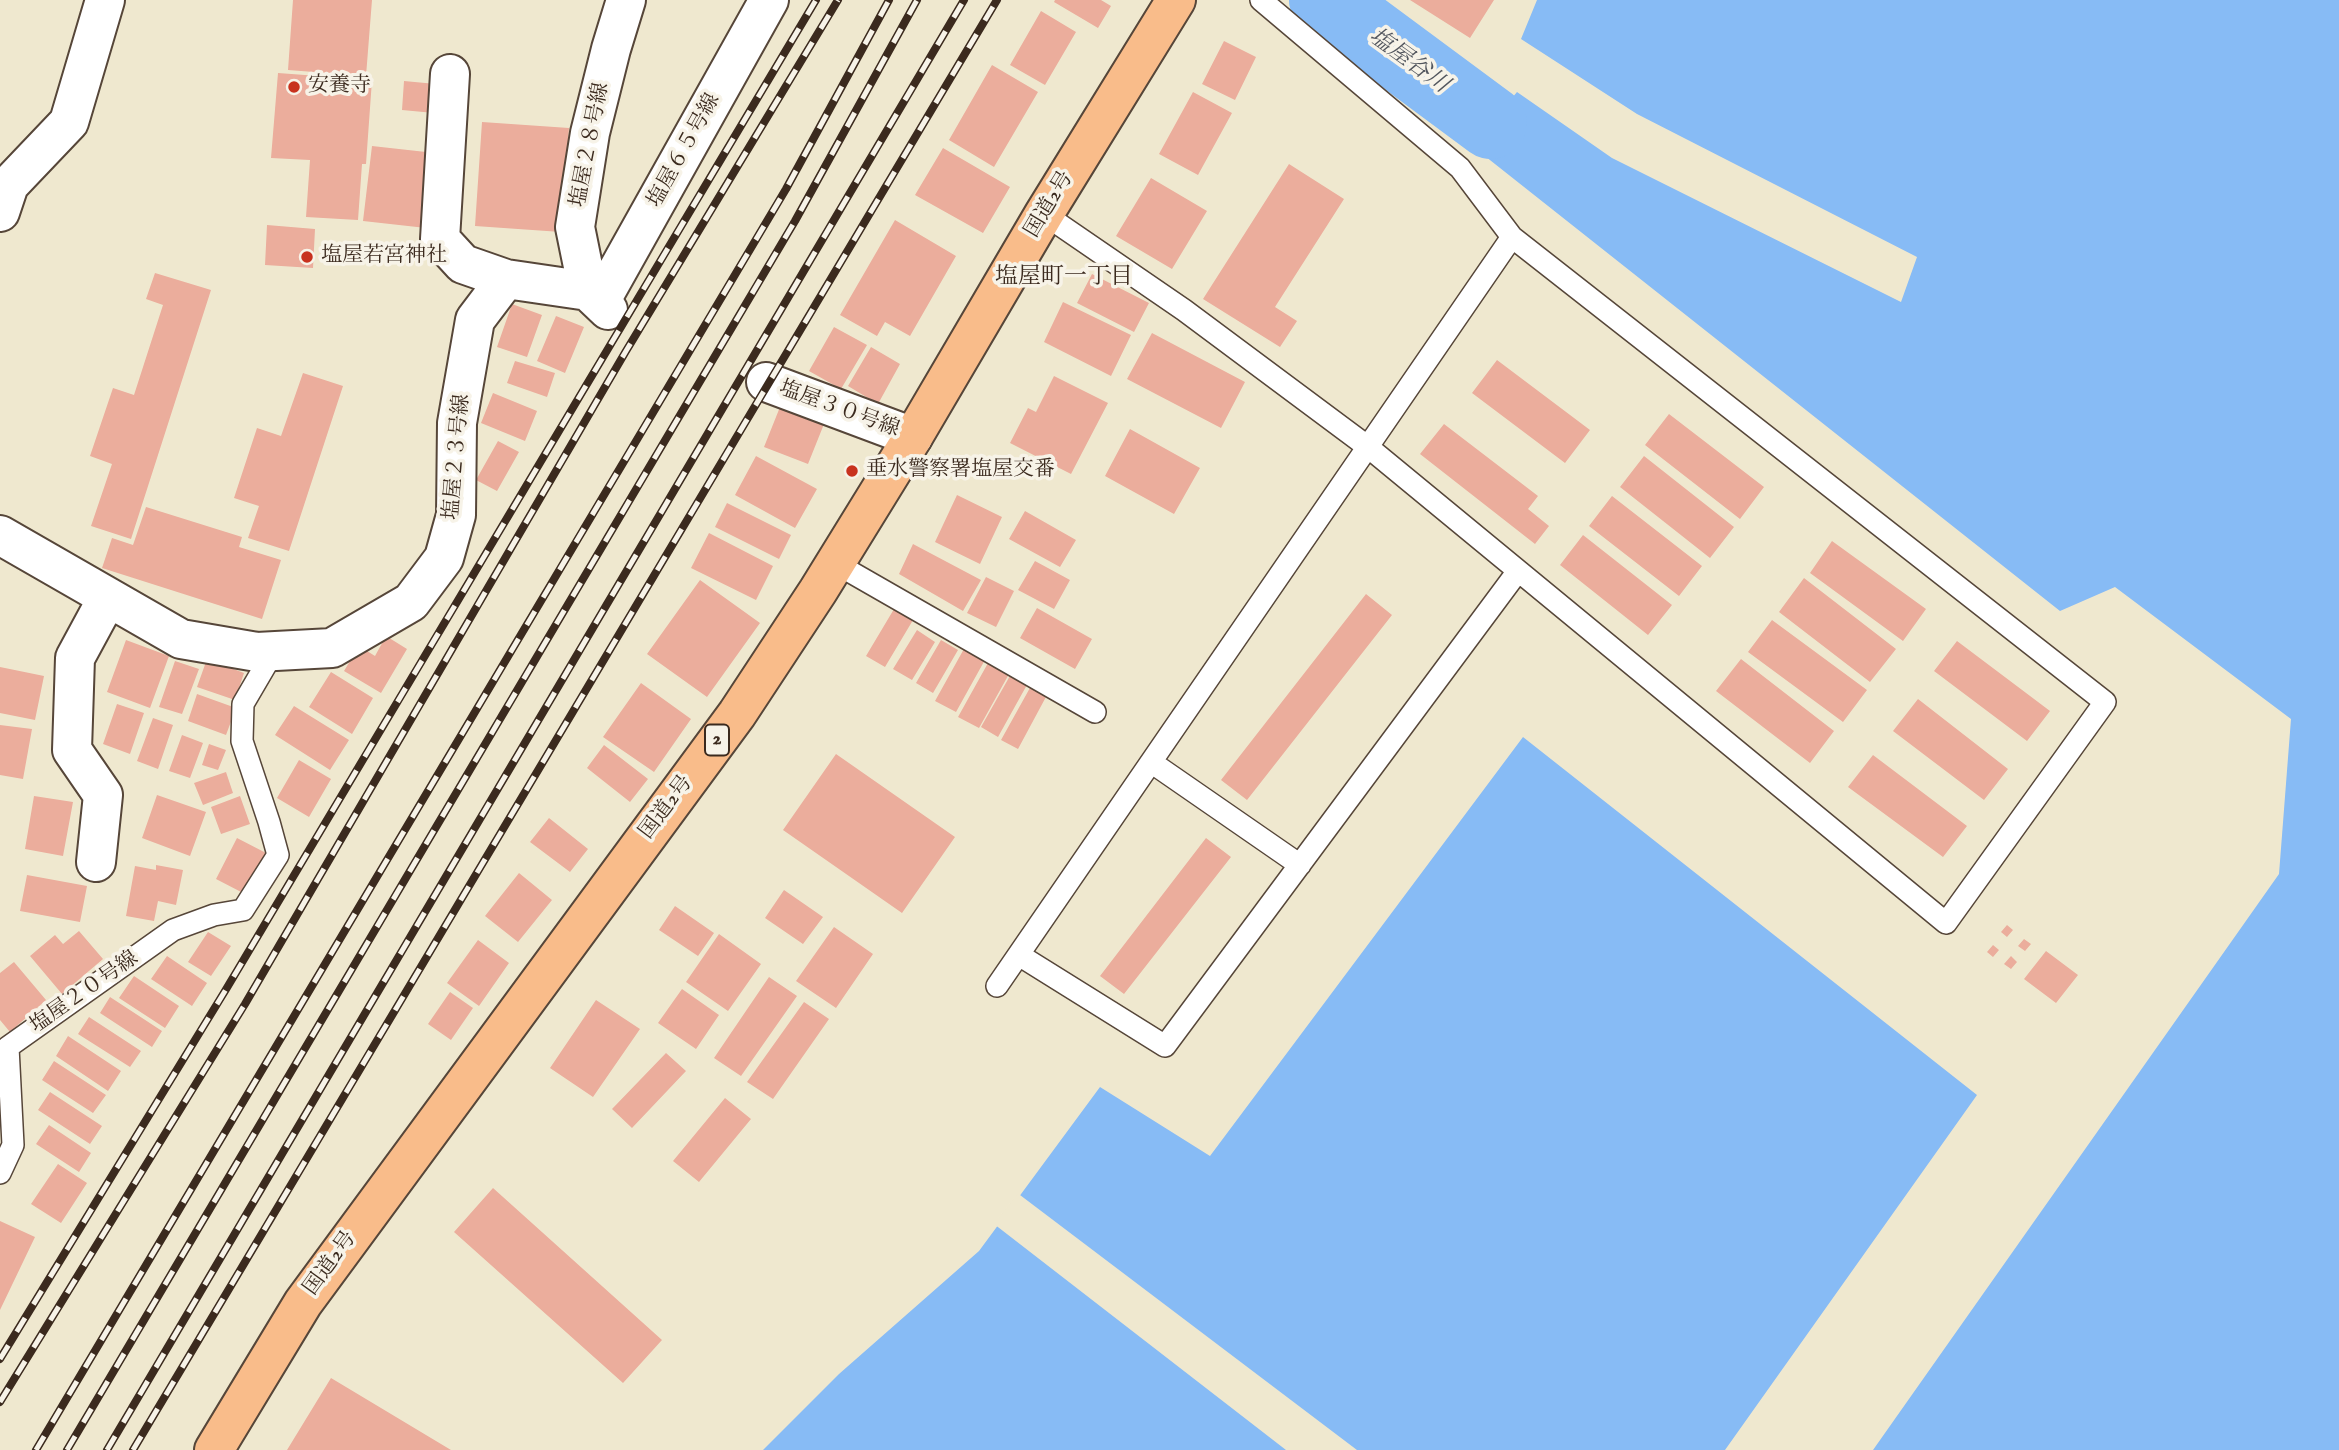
<!DOCTYPE html>
<html>
<head>
<meta charset="utf-8">
<style>
  body { margin:0 }
  canvas { display:block; background:#efe8cf }
</style>
</head>
<body>
<canvas width="2339" height="1450"></canvas>
<script>
const ctx = document.querySelector('canvas').getContext('2d');
ctx.lineJoin = 'round';
function fill(path, color) { ctx.fillStyle = color; ctx.fill(path, 'evenodd'); }
const toPath = rows => new Path2D(rows.map(r => 'M' + r).join(''));
function strokePath(path, color, width, dash) { ctx.strokeStyle = color; ctx.lineWidth = width; ctx.lineCap = dash ? 'butt' : 'round'; ctx.setLineDash(dash || []); ctx.stroke(path); }
function drawText(font, color, halo, rows, align = 'center') {
  ctx.font = font + ' "IM FELL English","Noto Serif JP",serif'; ctx.lineWidth = 7; ctx.setLineDash([]); ctx.textBaseline = 'middle'; ctx.strokeStyle = halo; ctx.fillStyle = color; for (const [text, x, y, turn = 0] of rows) {
    ctx.save(); ctx.translate(x, y); ctx.rotate((+turn || 0) * Math.PI / 180); ctx.textAlign = isNaN(turn) ? turn : align; if (halo) ctx.strokeText(text, 0, 0); ctx.fillText(text, 0, 0); ctx.restore();
  }
}
fill(toPath([
  [1537,0,2339,0,2339,1450,1873,1450,2279,874,2291,719,2115,587,2060,611,1476,149,1491,123,1517,92,1612,158,1901,302,1917,257,1637,114,1521,39],
  [1523,737,1977,1095,1725,1450,763,1450,839,1374,979,1251,1100,1087,1210,1156]
]), '#87bbf5');
fill(toPath([
  [1018,1193,1020,1195,1357,1450,1286,1450,994,1224]
]), '#efe8cf');
strokePath(toPath([
  [1325,0,1491,123]
]), '#87bbf5', 72);
fill(toPath([
  [293,0,372,0,366,76,288,70],
  [1055,0,1101,0,1111,6,1098,28,1054,2],
  [1410,0,1494,0,1470,38],
  [1041,11,1076,32,1045,85,1010,65],
  [1224,41,1256,57,1235,100,1202,84],
  [992,65,1038,92,994,167,949,140],
  [278,73,372,80,366,164,362,164,358,220,306,217,310,160,271,158],
  [404,81,436,84,434,113,402,110],
  [1193,92,1232,113,1198,175,1159,154],
  [482,122,569,128,561,232,475,226],
  [372,146,435,153,426,228,363,221],
  [943,148,1010,187,983,233,915,195],
  [1289,164,1344,199,1275,307,1297,321,1280,347,1203,299],
  [1151,178,1207,211,1172,269,1116,236],
  [895,220,956,256,910,336,885,322,877,336,840,315],
  [267,225,315,229,313,268,265,265],
  [155,273,211,290,131,539,91,526,112,464,90,456,113,388,134,395,163,305,146,299],
  [1092,274,1149,303,1134,332,1077,303],
  [1063,302,1131,335,1111,376,1044,342],
  [512,304,542,315,527,357,497,347],
  [556,316,584,327,565,373,537,361],
  [834,327,867,345,841,389,809,371],
  [1152,333,1245,382,1221,428,1127,379],
  [871,347,900,364,878,404,848,386],
  [1497,360,1590,430,1565,463,1472,393],
  [515,361,555,373,547,397,507,383],
  [303,373,343,386,289,551,248,538,259,506,234,498,257,428,281,436],
  [1054,376,1108,403,1071,474,1010,443,1028,408,1036,412],
  [493,393,537,411,525,441,481,423],
  [780,407,824,424,808,464,764,447],
  [1669,414,1764,487,1740,519,1645,445],
  [1444,424,1538,496,1528,509,1549,526,1535,544,1420,454],
  [1130,429,1200,468,1174,514,1105,476],
  [498,441,519,452,497,491,476,480],
  [756,456,817,489,795,528,735,495],
  [1644,456,1734,527,1710,558,1620,487],
  [957,495,1002,517,980,564,935,542],
  [1612,496,1702,566,1679,596,1589,526],
  [727,503,791,535,779,559,715,527],
  [146,507,242,537,239,547,281,560,262,619,102,568,112,538,133,545],
  [1025,511,1076,540,1060,567,1009,539],
  [709,533,773,566,756,600,691,568],
  [1583,535,1672,605,1648,635,1560,565],
  [1832,541,1926,609,1903,641,1810,573],
  [913,544,981,580,963,611,899,574],
  [1035,561,1070,580,1054,609,1018,590],
  [986,577,1014,591,996,627,967,613],
  [1804,578,1896,649,1870,682,1779,612],
  [700,580,760,623,707,697,647,654],
  [1366,594,1392,615,1247,800,1221,780],
  [897,604,916,615,885,667,866,656],
  [1037,608,1092,639,1075,669,1020,638],
  [1772,620,1867,690,1843,722,1748,652],
  [917,630,935,642,912,680,893,669],
  [386,636,407,649,381,693,344,671,359,646,375,656],
  [126,640,169,656,150,708,107,692],
  [941,640,958,650,933,693,916,683],
  [1957,641,2050,711,2027,741,1934,671],
  [965,647,986,658,956,712,935,701],
  [207,659,244,673,235,700,197,687],
  [1741,659,1834,731,1810,763,1716,691],
  [175,661,199,669,182,714,159,707],
  [988,663,1009,674,979,728,958,717],
  [0,667,44,676,35,720,0,713],
  [331,672,373,698,352,734,309,707],
  [1011,674,1028,683,998,737,981,727],
  [641,683,691,719,654,772,603,737],
  [1031,686,1047,695,1018,749,1001,740],
  [197,694,236,708,226,735,188,721],
  [1918,699,2008,769,1984,800,1893,731],
  [117,704,144,713,130,754,103,744],
  [294,706,349,740,330,770,275,735],
  [153,718,173,725,158,769,137,761],
  [0,725,32,729,23,779,0,775],
  [182,735,203,743,190,778,169,771],
  [209,744,226,750,218,770,202,765],
  [604,745,648,779,630,802,587,768],
  [836,754,955,837,902,913,783,830],
  [1873,755,1967,826,1943,857,1848,787],
  [299,760,331,779,309,817,277,798],
  [226,772,233,793,203,805,194,783],
  [157,795,206,812,190,856,142,838],
  [34,796,73,802,63,856,25,849],
  [240,796,250,824,221,834,211,807],
  [549,818,588,849,570,872,530,842],
  [237,838,266,853,245,894,216,879],
  [1206,838,1231,857,1124,994,1100,976],
  [156,865,183,870,176,905,158,901,154,921,126,916,135,866,156,870],
  [519,873,552,900,518,942,485,916],
  [27,875,87,886,80,922,20,911],
  [784,890,823,917,803,944,765,918],
  [675,906,714,933,698,956,659,930],
  [2007,925,2013,930,2007,937,2001,932],
  [834,927,873,954,836,1008,796,981],
  [79,931,103,959,62,994,30,956,55,935,63,944],
  [208,932,231,946,211,976,188,962],
  [719,934,761,964,728,1011,686,982],
  [2024,939,2031,944,2025,951,2018,946],
  [478,940,509,963,479,1006,447,983],
  [1993,945,1999,950,1993,957,1987,952],
  [2046,951,2078,975,2056,1003,2024,979],
  [167,956,207,983,192,1006,151,979],
  [2011,956,2017,962,2011,969,2004,964],
  [14,962,46,1000,10,1032,0,1020,0,973],
  [134,976,179,1006,165,1028,119,998],
  [769,977,797,996,741,1076,714,1058],
  [682,989,719,1015,696,1049,658,1023],
  [450,992,473,1008,451,1040,428,1024],
  [110,997,162,1031,152,1047,100,1013],
  [596,1000,640,1029,593,1097,550,1068],
  [804,1002,829,1019,773,1099,747,1082],
  [89,1017,141,1051,130,1067,78,1034],
  [68,1036,121,1071,108,1091,56,1056],
  [666,1053,686,1071,632,1128,612,1109],
  [54,1061,106,1095,93,1113,42,1080],
  [50,1092,102,1126,90,1144,38,1110],
  [725,1098,751,1119,699,1182,673,1161],
  [49,1125,91,1153,79,1172,36,1144],
  [58,1164,87,1183,61,1223,31,1204],
  [493,1188,662,1340,623,1383,454,1232],
  [0,1221,35,1237,0,1310],
  [331,1378,451,1450,287,1450]
]), '#ebad9c');
const lane = toPath([
  [1044,214,1184,310,1368,447,1946,923,2105,702,1512,237],
  [835,563,1095,712],
  [1151,762,1300,865],
  [1019,955,1165,1046,1518,571],
  [997,986,1512,237,1460,168,1261,0],
  [0,1173,13,1145,8,1047,173,930,214,915,243,910,278,855,269,822,242,741,243,704,274,651]
]);
const street = toPath([
  [450,74,440,239,463,264,506,279,588,291,608,310],
  [0,212,9,185,69,122,105,0],
  [588,291,575,227,590,133,611,49,626,0],
  [600,302,769,0],
  [766,382,913,437],
  [0,535,181,639,257,652,332,648,411,602,444,558,456,515,457,423,475,320,506,279],
  [96,862,103,795,72,750,75,658,108,597]
]);
const highway = toPath([
  [214,1450,303,1303,737,714,818,591,913,437,1044,214,1176,0]
]);
strokePath(lane, '#564639', 24);
strokePath(street, '#564639', 42);
strokePath(highway, '#564639', 42);
strokePath(lane, '#fff', 21);
strokePath(street, '#fff', 38);
strokePath(highway, '#f9bc8a', 38);
const rail = toPath([
  [0,1359,225,991,816,0],
  [0,1402,245,1004,626,351,838,0],
  [36,1450,786,189,889,0],
  [67,1450,795,221,917,0],
  [107,1450,964,0],
  [133,1450,997,0]
]);
strokePath(rail, '#3b2a1e', 8);
strokePath(rail, '#f7f3e8', 5, [16]);
for (const [x, y, r, color] of [
  [294,87,7,"#c8321e"],
  [307,257,7,"#c8321e"],
  [852,471,7,"#c8321e"]
]) { const dot = new Path2D(); dot.arc(x, y, r, 0, 2 * Math.PI); ctx.fillStyle = color; ctx.fill(dot); strokePath(dot, '#f7f3e8', 2.5); }
for (const [x, y, w] of [
  [717,740,24]
]) { const box = new Path2D(); box.roundRect(x - w / 2, y - 15.5, w, 31, 5); ctx.fillStyle = '#f7f3e8'; ctx.fill(box); strokePath(box, '#3b2a1e', 2); }
drawText('bold 19px', '#3b2a1e', null, [
  ["2",717,740]
]);
drawText('21px', '#3b2a1e', '#f7f3e8', [
  ["安養寺",308,87],
  ["塩屋若宮神社",321,257],
  ["垂水警察署塩屋交番",866,471]
], 'left');
drawText('21px', '#3b2a1e', '#f7f3e8', [
  ["塩屋２８号線",591,145,-79],
  ["塩屋６５号線",685,151,-61],
  ["国道2号",1050,205,-59],
  ["塩屋３０号線",839,410,20],
  ["塩屋２３号線",458,457,-85],
  ["国道2号",667,808,-53],
  ["塩屋２０号線",85,993,-35],
  ["国道2号",331,1264,-54]
]);
drawText('italic 23px', '#52565e', '#f7f3e8', [
  ["塩屋谷川",1408,62,36]
]);
drawText('23px', '#3b2a1e', '#f7f3e8', [
  ["塩屋町一丁目",1064,278]
]);
</script>
</body>
</html>
